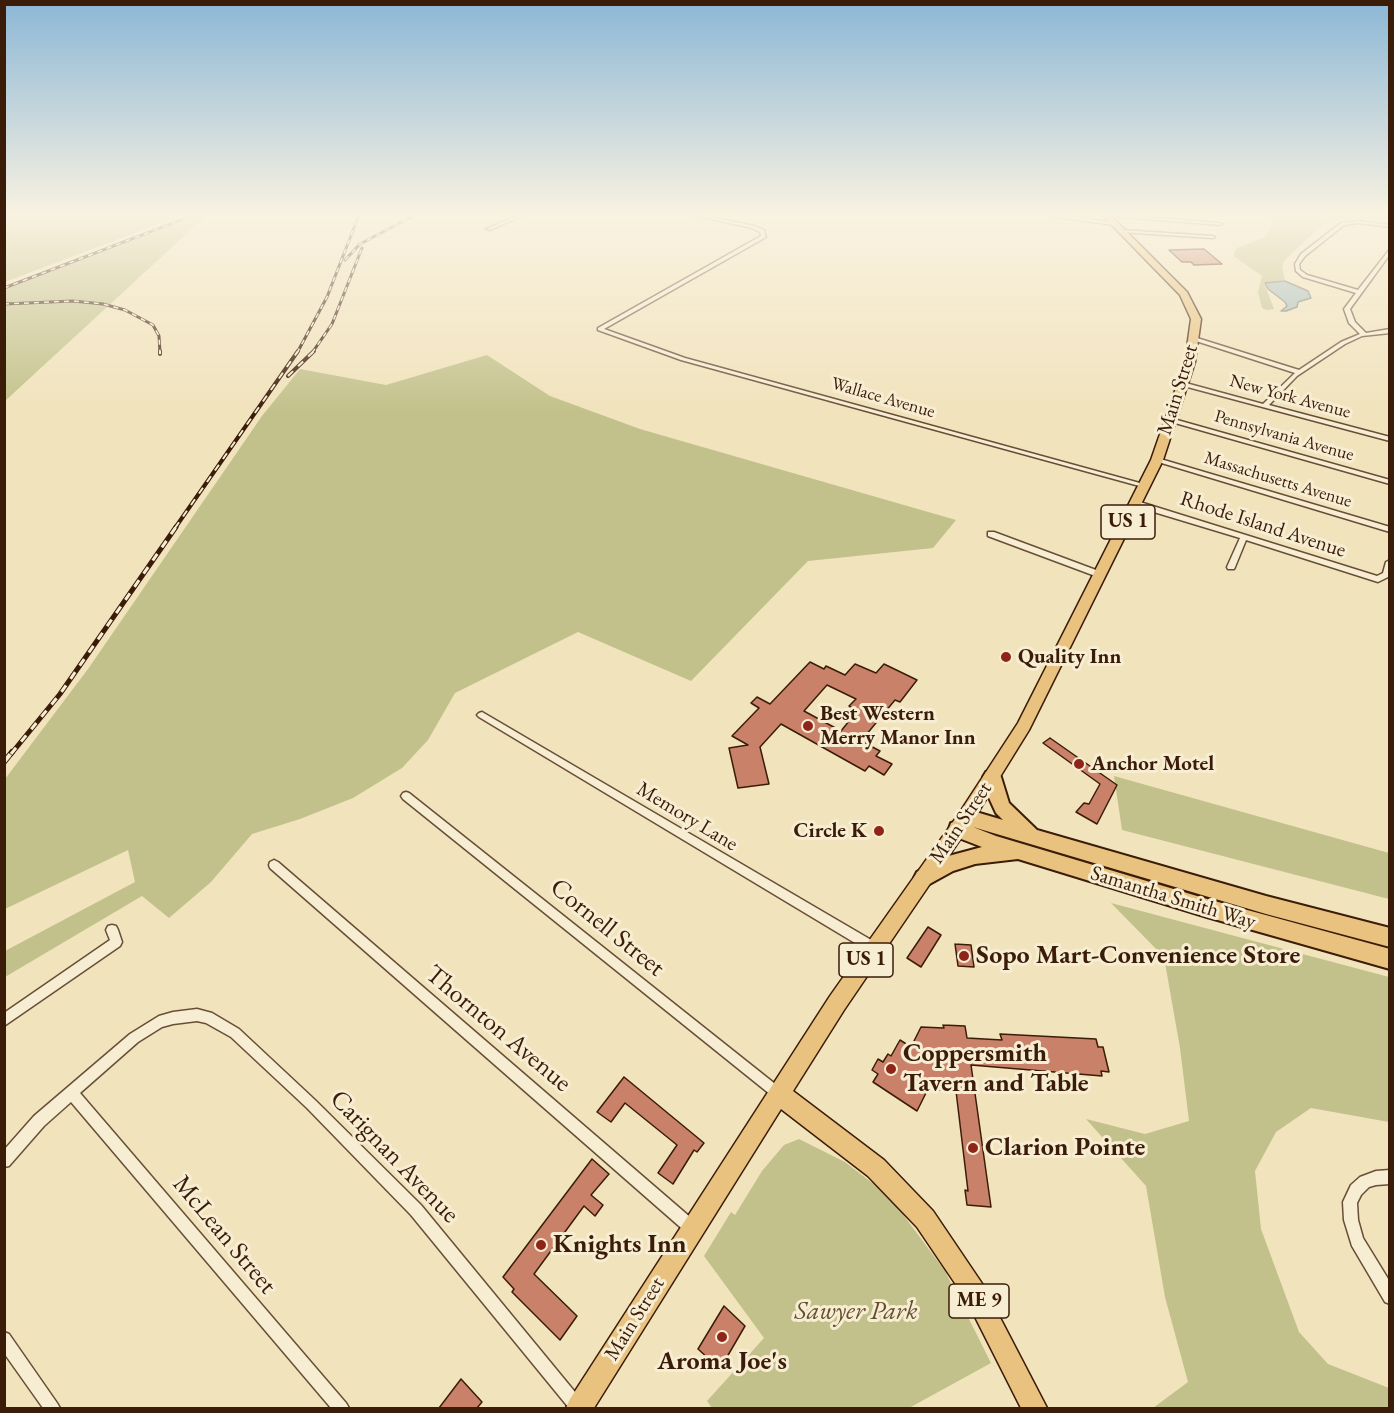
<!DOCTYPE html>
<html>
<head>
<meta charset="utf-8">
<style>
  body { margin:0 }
  #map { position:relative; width:1394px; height:1413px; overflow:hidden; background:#f1e3bc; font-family:"EB Garamond",serif }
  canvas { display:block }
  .frame { position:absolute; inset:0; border:6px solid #3b1c09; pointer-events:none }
</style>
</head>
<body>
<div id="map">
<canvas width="1394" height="1413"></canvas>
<div class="frame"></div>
</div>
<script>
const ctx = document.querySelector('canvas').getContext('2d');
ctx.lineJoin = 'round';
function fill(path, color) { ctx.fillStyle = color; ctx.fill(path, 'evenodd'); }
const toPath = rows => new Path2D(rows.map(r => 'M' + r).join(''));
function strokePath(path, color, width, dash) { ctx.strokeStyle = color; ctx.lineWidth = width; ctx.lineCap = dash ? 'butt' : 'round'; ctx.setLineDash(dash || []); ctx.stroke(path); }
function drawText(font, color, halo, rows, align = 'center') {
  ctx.font = font + ' "EB Garamond",serif'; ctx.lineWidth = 6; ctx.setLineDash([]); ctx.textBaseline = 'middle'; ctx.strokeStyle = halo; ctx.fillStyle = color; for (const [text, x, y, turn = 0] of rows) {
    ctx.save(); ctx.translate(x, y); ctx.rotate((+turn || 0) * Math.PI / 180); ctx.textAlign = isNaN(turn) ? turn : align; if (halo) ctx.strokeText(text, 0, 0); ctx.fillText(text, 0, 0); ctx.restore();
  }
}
fill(toPath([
  [5,215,183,215,5,282],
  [201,215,207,215,5,401,5,289],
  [1269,215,1389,215,1389,222,1348,219,1324,223,1284,261,1282,267,1285,280,1264,283,1274,309,1267,310,1262,308,1258,292,1262,276,1235,257,1234,253,1237,248,1265,237,1273,223],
  [487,355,550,396,640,429,956,520,933,548,808,561,691,681,578,632,455,693,428,740,402,768,353,798,300,819,252,834,211,882,169,918,142,896,5,977,5,951,135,882,128,850,5,909,5,779,88,669,262,416,300,369,386,385],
  [1114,776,1389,853,1389,899,1122,830],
  [1111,903,1389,977,1389,1122,1311,1108,1276,1132,1255,1171,1261,1229,1299,1332,1328,1364,1389,1388,1389,1408,1153,1408,1188,1382,1165,1297,1146,1186,1086,1119,1145,1134,1189,1121,1180,1048,1164,957],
  [799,1139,845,1162,884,1192,899,1209,945,1271,991,1363,909,1408,712,1408,707,1401,764,1338,704,1256,731,1212,735,1215,762,1171,784,1145]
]), '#c2c18b');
const water = toPath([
  [1285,281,1308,291,1311,298,1298,302,1297,307,1286,311,1281,311,1287,306,1285,302,1268,289,1265,283,1285,281]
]);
fill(water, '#a0bbbc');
strokePath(water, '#787b74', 1.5);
const building = toPath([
  [1204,249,1222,264,1194,265,1191,262,1182,262,1169,250,1204,249],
  [810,662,824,669,826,666,845,675,855,664,876,673,884,664,917,680,900,702,895,700,861,741,880,751,876,756,892,764,884,775,869,766,865,771,781,724,760,747,769,784,738,788,729,748,748,745,732,736,759,708,751,703,757,697,770,704,810,662],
  [827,685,856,699,849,706,857,711,841,731,804,711,827,685],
  [1050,738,1117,785,1097,824,1076,812,1084,803,1089,804,1100,784,1043,743,1050,738],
  [928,927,941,935,921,967,907,958,928,927],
  [955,944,971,945,974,967,958,966,955,944],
  [943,1025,965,1026,967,1038,1002,1040,1000,1034,1096,1039,1098,1047,1103,1047,1109,1072,1101,1071,1102,1076,971,1065,991,1207,967,1205,965,1190,968,1191,956,1091,928,1089,917,1111,873,1082,878,1074,872,1070,878,1059,883,1062,888,1054,891,1056,900,1040,911,1047,921,1027,944,1028,943,1025],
  [624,1077,704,1143,697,1152,694,1150,673,1184,658,1173,677,1145,625,1103,611,1122,597,1112,624,1077],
  [592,1159,609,1174,591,1195,603,1205,595,1216,584,1206,534,1274,577,1316,560,1340,512,1292,514,1289,503,1277,592,1159],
  [724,1306,745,1326,720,1369,698,1349,724,1306],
  [461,1379,482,1402,477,1408,439,1408,461,1379]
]);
fill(building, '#c98269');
strokePath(building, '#3b1c09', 1.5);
const street = toPath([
  [519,215,524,215,490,230,486,229,519,215],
  [692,215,700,215,755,226,764,230,766,237,604,329,685,358,1147,485,1148,486,1145,488,1143,487,681,360,598,330,598,328,761,236,760,232,752,228,692,215],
  [1106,215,1122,215,1220,223,1222,224,1220,225,1108,216,1106,215],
  [1358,221,1390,225,1390,227,1358,223,1344,225,1305,256,1299,264,1300,270,1307,275,1358,290,1390,249,1390,254,1350,309,1355,322,1366,333,1390,329,1390,333,1362,336,1345,344,1297,376,1269,405,1390,437,1390,441,1180,385,1180,383,1182,382,1263,404,1295,373,1193,340,1193,338,1197,338,1299,370,1341,342,1360,334,1349,323,1344,309,1356,293,1303,277,1296,271,1295,264,1301,254,1341,223,1358,221],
  [1121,230,1213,236,1215,237,1213,238,1119,232,1121,230],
  [1170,418,1390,480,1390,484,1168,421,1167,420,1170,418],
  [1157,458,1390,527,1390,532,1155,461,1155,459,1157,458],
  [1134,502,1140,502,1377,576,1383,573,1386,562,1390,560,1390,576,1378,582,1246,540,1235,567,1234,569,1228,569,1227,567,1240,538,1134,506,1134,502],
  [988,532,994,532,1104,573,1105,575,1104,577,1098,577,988,536,988,532],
  [482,712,878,944,880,948,878,952,874,953,870,952,479,717,477,715,479,713,482,712],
  [406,792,409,793,784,1091,786,1095,784,1099,780,1101,776,1099,403,799,401,796,403,793,406,792],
  [274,860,278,862,697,1223,699,1228,697,1233,692,1235,687,1233,270,868,269,865,270,862,274,860],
  [112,925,116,926,118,930,122,942,120,946,4,1026,4,1013,110,940,106,930,108,926,112,925],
  [197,1009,212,1013,239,1029,315,1100,421,1205,584,1403,587,1408,569,1408,411,1215,307,1108,231,1037,206,1023,197,1021,173,1024,162,1027,138,1042,80,1093,346,1403,349,1408,331,1408,71,1102,44,1126,9,1166,4,1167,4,1150,34,1116,130,1034,159,1016,173,1012,197,1009],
  [1390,1170,1390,1184,1376,1185,1369,1187,1361,1195,1357,1203,1358,1220,1363,1238,1390,1282,1390,1304,1385,1302,1352,1246,1344,1220,1343,1202,1351,1185,1360,1177,1376,1171,1390,1170],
  [4,1332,9,1334,57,1403,60,1408,43,1408,4,1353,4,1332]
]);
const secondary = toPath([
  [1049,215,1066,215,1116,223,1113,225,1052,217,1049,215]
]);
const primary = toPath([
  [1102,215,1110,215,1187,292,1201,319,1195,362,1163,460,1029,730,972,822,844,1010,793,1091,884,1160,933,1211,983,1285,1047,1408,1021,1408,967,1301,917,1227,868,1176,781,1109,594,1408,566,1408,570,1399,830,996,960,812,1018,723,1151,460,1185,362,1191,319,1180,295,1102,215]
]);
const highway = toPath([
  [992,770,998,772,1001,777,1009,803,1037,830,1266,896,1390,928,1390,947,1266,914,973,827,996,836,1207,899,1390,949,1390,969,1207,917,1018,859,975,864,953,871,924,887,917,884,914,878,917,872,941,858,982,847,951,835,949,829,951,823,959,821,957,817,960,812,966,809,1003,820,996,813,985,789,983,777,986,772,992,770]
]);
strokePath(street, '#684e36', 3);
strokePath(secondary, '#3b1c09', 2);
strokePath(primary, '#3b1c09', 3);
strokePath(highway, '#3b1c09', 4);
fill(street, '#f6edd3');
fill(secondary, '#f6edd3');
fill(primary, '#e8c27e');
fill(highway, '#e8c27e');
const railFar3 = toPath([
  [345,260,360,244,415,215],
  [4,288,194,215],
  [4,304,73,301,103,304,125,310,153,325,159,336,160,353],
  [297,353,327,297,359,215],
  [312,353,332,324,362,248]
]);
const railFar2 = toPath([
  [160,351,160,354],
  [288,376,314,351],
  [175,528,298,351]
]);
const railFar1 = toPath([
  [11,754,60,694,176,527]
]);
const rail = toPath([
  [4,762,12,752]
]);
strokePath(railFar3, '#3b1c09', 3);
strokePath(railFar2, '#3b1c09', 4);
strokePath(railFar1, '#3b1c09', 5);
strokePath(rail, '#3b1c09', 6);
strokePath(railFar3, '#f6edd3', 1.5, [5]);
strokePath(railFar2, '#f6edd3', 2, [7]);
strokePath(railFar1, '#f6edd3', 3, [8]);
strokePath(rail, '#f6edd3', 4, [10]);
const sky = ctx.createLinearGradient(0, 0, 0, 413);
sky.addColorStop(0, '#8bb7d6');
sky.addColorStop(0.52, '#f9f2e1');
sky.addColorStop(1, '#f9f2e100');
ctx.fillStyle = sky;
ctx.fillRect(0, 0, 1394, 413);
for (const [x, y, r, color] of [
  [1006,657,6,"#8f2418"],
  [808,726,6,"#8f2418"],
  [1079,764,6,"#8f2418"],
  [879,831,6,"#8f2418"],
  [964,956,6,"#8f2418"],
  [891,1069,6,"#8f2418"],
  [973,1148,6,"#8f2418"],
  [541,1245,6,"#8f2418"],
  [722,1337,6,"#8f2418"]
]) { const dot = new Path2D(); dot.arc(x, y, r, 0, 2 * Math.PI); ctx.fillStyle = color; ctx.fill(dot); strokePath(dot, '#f6edd3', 2); }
drawText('18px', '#3b1c09', '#f6edd3', [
  ["New York Avenue",1290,397,15],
  ["Wallace Avenue",883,398,16],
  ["Pennsylvania Avenue",1284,436,16],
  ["Massachusetts Avenue",1278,480,17]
]);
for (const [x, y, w] of [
  [1128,522,54],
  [866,960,54],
  [979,1301,60]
]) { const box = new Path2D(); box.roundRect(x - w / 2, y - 17, w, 34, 4.5); ctx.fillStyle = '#f6edd3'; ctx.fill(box); strokePath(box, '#3b1c09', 1.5); }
drawText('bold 20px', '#3b1c09', null, [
  ["US 1",1128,522],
  ["US 1",866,960],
  ["ME 9",979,1301]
]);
drawText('21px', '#3b1c09', '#f6edd3', [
  ["Main Street",1178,390,-73],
  ["Rhode Island Avenue",1263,525,18],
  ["Memory Lane",687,817,31],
  ["Main Street",961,823,-56],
  ["Samantha Smith Way",1173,898,17],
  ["Main Street",635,1319,-58]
]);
drawText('bold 21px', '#3b1c09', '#f6edd3', [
  ["Quality Inn",1018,657],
  ["Best Western",820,714],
  ["Merry Manor Inn",820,738],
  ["Anchor Motel",1091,764],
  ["Circle K",867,831,"right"]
], 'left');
drawText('26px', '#3b1c09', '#f6edd3', [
  ["Cornell Street",607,928,39],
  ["Thornton Avenue",498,1029,40],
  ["Carignan Avenue",394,1157,46],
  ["McLean Street",224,1235,50]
]);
drawText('bold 26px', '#3b1c09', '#f6edd3', [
  ["Sopo Mart-Convenience Store",976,956],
  ["Coppersmith",903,1054],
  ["Tavern and Table",903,1084],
  ["Clarion Pointe",985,1148],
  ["Knights Inn",553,1245],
  ["Aroma Joe's",722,1362,"center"]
], 'left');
drawText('italic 26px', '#644e30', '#f6edd3', [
  ["Sawyer Park",856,1312]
]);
</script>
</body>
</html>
